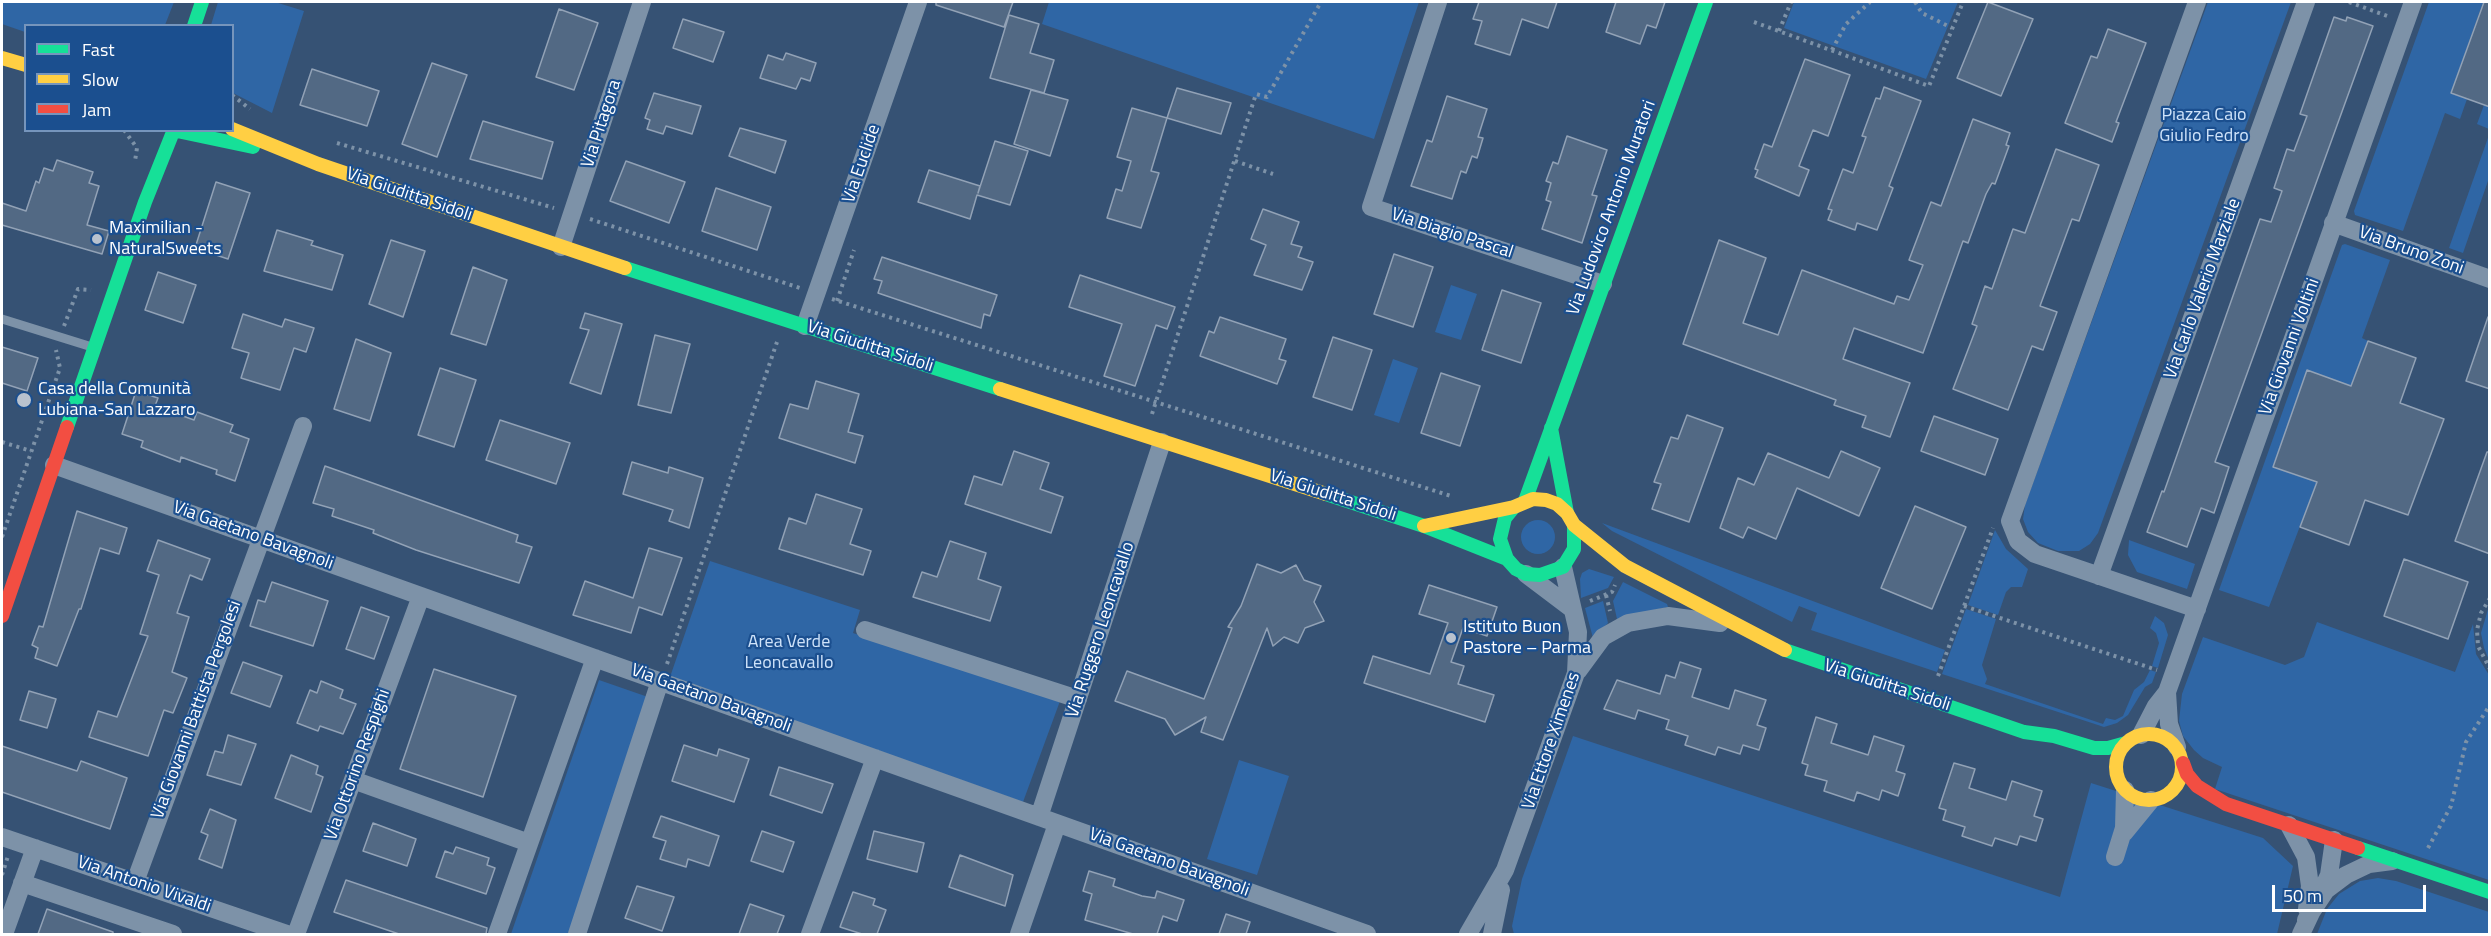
<!DOCTYPE html>
<html>
<head>
<meta charset="utf-8">
<style>
  body { margin:0 }
  #map { position:relative; width:2491px; height:936px; overflow:hidden; background:#365274; font-family:"Titillium Web",sans-serif }
  canvas { display:block }
  .frame { position:absolute; inset:0; border:3px solid #fff; pointer-events:none }
  .legend { position:absolute; left:24px; top:24px; width:210px; height:108px; box-sizing:border-box; background:#1b4f8f; border:2px solid #7695bc; margin:0; padding:8px 10px; list-style:none; font-size:18px; color:#fff }
  .legend li { display:flex; align-items:center; gap:12px; height:30px }
  .legend b { width:30px; border:2px solid #7695bc }
  .scale { position:absolute; left:2272px; top:885px; width:154px; height:27px; box-sizing:border-box; border:3px solid #fff; border-top:0; padding-left:8px; font-size:18px; line-height:21px; white-space:nowrap; color:#fff; -webkit-text-stroke:4px #1b4f8f; paint-order:stroke }
</style>
</head>
<body>
<div id="map">
<canvas width="2491" height="936"></canvas>
<div class="frame"></div>
<ul class="legend">
<li><b style="height:8px;background:#16e098"></b>Fast</li>
<li><b style="height:8px;background:#ffcf43"></b>Slow</li>
<li><b style="height:8px;background:#f24e42"></b>Jam</li>
</ul>
<div class="scale">50 m</div>
</div>
<script>
const ctx = document.querySelector('canvas').getContext('2d');
ctx.lineJoin = 'round';
function fill(path, color) { ctx.fillStyle = color; ctx.fill(path, 'evenodd'); }
const toPath = rows => new Path2D(rows.map(r => 'M' + r).join(''));
function strokePath(path, color, width, dash) { ctx.strokeStyle = color; ctx.lineWidth = width; ctx.lineCap = dash ? 'butt' : 'round'; ctx.setLineDash(dash || []); ctx.stroke(path); }
function drawText(font, color, halo, rows, align = 'center') {
  ctx.font = font + ' "Titillium Web",sans-serif'; ctx.lineWidth = 4.5; ctx.setLineDash([]); ctx.textBaseline = 'middle'; ctx.strokeStyle = halo; ctx.fillStyle = color; for (const [text, x, y, turn = 0] of rows) {
    ctx.save(); ctx.translate(x, y); ctx.rotate((+turn || 0) * Math.PI / 180); ctx.textAlign = isNaN(turn) ? turn : align; if (halo) ctx.strokeText(text, 0, 0); ctx.fillText(text, 0, 0); ctx.restore();
  }
}
fill(toPath([
  [2,2,174,2,165,25,26,26,25,32,2,24],
  [218,2,275,2,304,11,272,113,233,93,232,26,211,25],
  [1049,2,1419,2,1374,139,1042,24],
  [1794,2,1958,2,1926,79,1784,28],
  [2208,2,2291,2,2098,533,2090,544,2079,551,2058,551,2038,543,2028,532,2023,519,2025,505],
  [2429,2,2489,2,2489,8,2482,5,2451,93,2467,99,2460,119,2445,113,2403,231,2355,215,2354,211],
  [2484,105,2489,107,2489,129,2477,124],
  [2489,135,2489,178,2463,253,2449,248],
  [2345,244,2390,260,2362,338,2368,341,2351,386,2307,370,2273,467,2317,482,2269,607,2219,590,2342,245],
  [1451,285,1477,294,1461,340,1435,332],
  [1393,359,1418,368,1399,423,1374,415],
  '1521 537a17 17 0 1 1 34 0a17 17 0 1 1-34 0Z',
  [1602,523,1945,650,1937,672,1811,630,1817,613,1799,606,1792,622,1612,531],
  [1995,530,2006,549,2028,569,2022,587,2011,587,2006,592,1998,615,1968,605],
  [2129,540,2195,564,2187,589,2137,572,2128,555],
  [710,561,860,610,853,633,1060,701,1023,802,670,677],
  [1589,569,1614,577,1608,588,1581,598,1580,579,1582,573],
  [1623,582,1667,604,1668,607,1617,619,1613,601],
  [1603,601,1608,623,1593,638,1585,608],
  [2489,606,2489,660,2484,648,2481,633],
  [1966,609,1996,619,1982,665,1987,679,1985,684,2103,724,2106,718,2115,720,2123,716,2134,690,2144,682,2150,670,2156,672,2152,683,2145,687,2128,715,2117,723,2104,727,1942,674],
  [2155,616,2164,623,2168,635,2158,668,2152,666,2159,643,2156,633,2150,628],
  [2317,622,2455,672,2473,624,2476,654,2489,675,2489,880,2215,789,2222,767,2203,758,2194,750,2183,736,2179,721,2182,694,2203,637,2285,665,2304,657],
  [599,680,648,697,569,934,511,934],
  [1573,736,2060,897,2091,783,2263,838,2293,866,2277,934,1514,934,1512,926,1522,879],
  [1239,760,1289,776,1257,875,1207,859],
  [2378,878,2396,881,2489,912,2489,934,2317,934,2327,909,2339,894,2360,881]
]), '#2f66a5');
const building = toPath([
  [936,2,1013,2,1004,27,936,5,936,2],
  [1479,2,1557,2,1548,28,1522,19,1510,55,1475,44,1482,21,1473,19,1479,2],
  [1616,2,1665,2,1656,28,1647,25,1640,44,1606,32,1616,2],
  [1988,2,2033,19,2001,96,1957,78,1988,2],
  [2484,2,2490,2,2490,107,2451,93,2484,2],
  [559,9,598,23,574,90,536,77,559,9],
  [1009,15,1039,24,1030,53,1054,60,1044,93,990,78,1009,15],
  [2334,17,2346,21,2347,17,2373,26,2215,462,2229,467,2219,498,2214,513,2201,508,2187,547,2147,532,2162,491,2164,492,2260,219,2271,222,2282,191,2274,188,2287,149,2294,151,2307,116,2300,114,2334,17],
  [683,19,724,32,713,62,673,48,683,19],
  [2108,29,2146,43,2116,122,2119,123,2112,142,2065,123,2091,56,2097,58,2108,29],
  [786,53,816,63,810,81,801,78,796,89,760,78,768,55,783,60,786,53],
  [1805,59,1850,75,1828,136,1813,130,1799,166,1809,170,1799,196,1755,177,1758,170,1755,169,1764,144,1772,147,1805,59],
  [432,63,467,75,437,157,402,144,432,63],
  [312,69,379,91,367,126,300,105,312,69],
  [1884,87,1921,101,1889,186,1893,188,1877,230,1857,223,1855,230,1828,220,1832,210,1828,209,1843,169,1853,173,1866,137,1862,136,1876,98,1880,99,1884,87],
  [1177,88,1231,103,1221,134,1167,118,1177,88],
  [1031,90,1068,100,1050,156,1014,144,1031,90],
  [654,93,701,106,692,134,666,126,663,134,647,129,650,120,645,118,654,93],
  [1447,96,1487,109,1478,137,1483,138,1477,158,1472,156,1466,173,1461,171,1452,199,1411,186,1427,140,1432,142,1447,96],
  [1132,108,1167,118,1151,171,1159,173,1141,228,1107,218,1116,189,1122,191,1131,161,1117,157,1132,108],
  [1973,119,2010,133,2006,145,2009,146,1995,184,1992,183,1986,194,1968,243,1963,241,1923,353,1854,328,1843,359,1910,383,1890,437,1862,427,1866,416,1834,405,1836,400,1683,344,1719,240,1766,258,1743,323,1778,335,1802,270,1894,304,1897,296,1909,300,1923,265,1909,260,1931,202,1941,206,1973,119],
  [483,121,553,142,542,179,470,159,483,121],
  [740,128,786,141,775,173,729,156,740,128],
  [1567,136,1607,150,1592,195,1597,196,1582,243,1542,229,1551,202,1546,200,1551,183,1546,181,1553,162,1558,164,1567,136],
  [995,141,1028,151,1010,205,977,195,970,219,918,202,929,170,980,186,978,193,995,141],
  [2056,149,2099,165,2079,221,2072,219,2040,306,2057,312,2043,350,2032,346,2008,410,1953,389,1977,326,1972,324,1985,286,1992,289,2013,229,2025,233,2056,149],
  [57,160,93,172,89,183,99,186,87,225,109,231,102,254,2,225,2,203,26,211,36,181,39,183,44,168,53,171,57,160],
  [626,161,685,182,669,223,610,201,626,161],
  [216,182,250,193,228,259,195,248,216,182],
  [716,188,771,207,757,250,702,231,716,188],
  [1263,209,1299,222,1291,244,1302,247,1298,257,1313,262,1302,290,1254,275,1266,245,1251,239,1263,209],
  [277,230,313,241,311,245,343,255,332,290,264,271,277,230],
  [391,240,425,251,403,317,369,304,391,240],
  [1394,254,1433,267,1413,327,1374,314,1394,254],
  [882,257,997,295,990,316,984,314,981,328,878,293,882,281,874,279,882,257],
  [473,267,507,280,486,345,451,334,473,267],
  [158,272,196,285,183,323,145,310,158,272],
  [1080,275,1175,307,1167,329,1156,325,1135,386,1104,376,1122,324,1069,307,1080,275],
  [1502,290,1541,303,1521,363,1482,350,1502,290],
  [585,313,622,324,601,394,570,383,589,330,580,328,585,313],
  [243,314,282,327,285,319,314,328,306,352,294,348,280,390,241,378,249,353,232,348,243,314],
  [1220,317,1286,339,1279,359,1286,361,1277,384,1200,356,1209,331,1214,333,1220,317],
  [2488,317,2490,317,2490,389,2466,381,2488,317],
  [655,335,690,344,671,413,638,405,655,335],
  [1333,337,1372,350,1352,410,1313,397,1333,337],
  [356,339,391,353,370,421,334,409,356,339],
  [2368,341,2416,358,2400,403,2444,419,2408,515,2365,500,2349,545,2300,527,2317,482,2273,467,2307,370,2351,386,2368,341],
  [2,347,38,358,27,391,2,383,2,347],
  [440,368,476,380,454,447,418,435,440,368],
  [1441,373,1480,386,1460,446,1421,433,1441,373],
  [816,381,859,394,848,432,863,436,855,463,779,438,790,404,808,409,816,381],
  [136,391,158,398,155,406,194,420,197,412,233,425,230,432,249,439,235,481,216,474,217,470,200,464,181,457,180,462,141,447,143,441,122,434,136,391],
  [1687,415,1723,428,1689,522,1652,509,1661,484,1654,482,1671,437,1678,439,1687,415],
  [1934,416,1998,439,1985,475,1921,451,1934,416],
  [500,420,570,443,556,484,486,460,500,420],
  [1014,451,1049,463,1040,489,1063,497,1051,533,965,504,974,476,1002,485,1014,451],
  [1841,451,1880,468,1859,516,1797,488,1776,539,1748,527,1743,538,1720,528,1738,478,1754,485,1768,453,1829,478,1841,451],
  [2487,452,2490,452,2490,554,2455,541,2487,452],
  [632,462,668,473,669,467,703,478,689,528,669,521,673,510,623,494,632,462],
  [325,466,518,535,516,542,532,547,519,583,416,550,373,533,374,530,332,516,334,509,313,503,325,466],
  [816,494,862,509,850,544,871,551,863,575,779,549,789,518,806,524,816,494],
  [1915,506,1966,527,1932,609,1881,588,1915,506],
  [77,511,127,528,119,554,100,548,81,609,79,609,57,666,35,658,38,648,32,645,39,626,43,627,77,511],
  [158,540,210,559,202,580,190,575,177,613,189,617,172,672,187,678,173,713,164,710,148,756,89,737,98,711,117,717,148,636,140,634,159,575,147,571,158,540],
  [950,541,986,553,978,579,1001,587,990,621,913,597,922,572,937,577,950,541],
  [649,548,682,558,662,615,639,607,631,633,573,615,585,581,633,598,649,548],
  [2404,559,2468,582,2448,639,2384,616,2404,559],
  [1257,564,1281,573,1296,565,1304,580,1321,586,1314,602,1324,621,1305,628,1298,643,1284,637,1273,646,1267,628,1223,740,1201,732,1206,717,1175,735,1165,719,1115,701,1127,671,1204,699,1232,628,1228,627,1241,606,1257,564],
  [272,582,328,601,313,646,250,626,258,600,265,602,272,582],
  [1429,585,1497,607,1487,636,1463,628,1451,662,1464,666,1458,684,1494,695,1485,722,1364,683,1373,656,1430,674,1448,623,1419,614,1429,585],
  [361,607,389,617,374,659,346,649,361,607],
  [243,662,282,676,270,707,231,693,243,662],
  [1680,662,1701,669,1692,697,1729,709,1735,690,1766,700,1757,725,1766,728,1759,750,1743,745,1740,754,1718,747,1715,755,1685,745,1688,736,1666,729,1669,720,1638,710,1635,719,1604,709,1617,680,1660,694,1666,675,1675,678,1680,662],
  [434,669,516,696,483,797,400,769,434,669],
  [321,681,343,690,340,698,356,704,343,734,320,726,318,731,297,723,310,690,317,693,321,681],
  [29,691,56,699,47,728,20,720,29,691],
  [1816,717,1837,724,1831,743,1868,755,1874,736,1904,746,1896,771,1905,774,1898,796,1882,790,1879,800,1857,792,1854,801,1824,791,1827,781,1805,775,1808,765,1802,763,1816,717],
  [228,735,256,744,241,785,207,775,215,751,223,753,228,735],
  [684,745,717,756,719,749,749,759,734,802,672,781,684,745],
  [2,746,77,771,81,761,127,778,110,829,2,792,2,746],
  [291,755,318,766,316,774,323,777,311,812,275,798,291,755],
  [1954,763,1975,769,1969,788,2006,800,2012,781,2042,791,2034,816,2043,819,2036,841,2020,836,2017,845,1995,838,1992,846,1962,836,1965,827,1943,820,1946,810,1939,808,1954,763],
  [779,767,833,784,822,813,770,795,779,767],
  [210,809,236,820,222,868,199,859,208,835,201,832,210,809],
  [661,816,719,836,709,866,688,859,686,867,660,859,666,841,653,837,661,816],
  [373,823,416,839,407,866,363,851,373,823],
  [762,831,794,842,783,872,751,861,762,831],
  [874,831,924,843,917,872,867,859,874,831],
  [456,847,489,858,487,865,495,868,486,894,436,877,445,851,453,854,456,847],
  [960,855,1013,875,1005,906,949,887,960,855],
  [1089,871,1115,879,1113,886,1142,896,1155,898,1157,891,1184,900,1177,921,1163,916,1157,934,1133,934,1085,920,1092,894,1083,891,1089,871],
  [346,880,487,928,486,934,399,934,334,912,346,880],
  [637,886,674,897,662,931,625,918,637,886],
  [853,892,875,899,873,905,886,910,877,934,862,934,840,927,853,892],
  [750,904,784,916,777,934,739,934,750,904],
  [47,909,113,932,113,934,38,934,47,909],
  [1226,914,1250,922,1246,934,1219,934,1226,914]
]);
fill(building, '#526984');
strokePath(building, '#92a2b6', 1.5);
strokePath(toPath([
  [1915,2,1922,13,1952,28],
  [2349,2,2390,17],
  [1754,22,1929,86,1963,2],
  [1779,31,1791,2],
  [1832,50,1846,24,1870,2],
  [232,95,250,109],
  [124,130,137,148,135,161],
  [337,143,554,208],
  [1235,161,1273,174],
  [590,219,800,288],
  [832,299,1451,496],
  [837,301,854,250],
  [64,326,78,289,91,290],
  [1152,414,1256,94,1267,97,1321,2],
  [2,442,31,451],
  [2,537,60,368,56,350],
  [1606,595,1610,611],
  [2490,598,2481,613,2477,630,2478,646,2490,669],
  [1590,601,1612,592,1615,585],
  [1964,606,2157,670],
  [667,664,777,342],
  [1938,676,1993,528],
  [2428,848,2451,806,2466,742,2490,705],
  [2,875,8,856]
]), '#7d92a8', 4, [3, 4.5]);
strokePath(toPath([
  [2,319,92,347]
]), '#7d92a8', 9);
strokePath(toPath([
  [1438,2,1371,207,1603,284],
  [2333,223,2490,279],
  [561,247,642,2],
  [805,326,918,2],
  [54,465,1367,934],
  [1526,574,1571,608],
  [2099,576,2306,2],
  [2197,609,2035,554,2018,541,2010,521,2197,2],
  [865,630,1078,699],
  [1578,671,1603,637,1628,623,1668,616,1720,623],
  [2167,692,2169,724,2177,747],
  [2141,735,2156,706,2167,692,2413,2],
  [353,780,529,843],
  [1039,817,1162,442],
  [2289,825,2306,857,2310,886,2307,909],
  [2124,833,2151,800],
  [2,837,287,934],
  [2115,857,2124,828,2125,790],
  [135,882,303,426],
  [22,883,173,934],
  [2306,920,2326,890,2346,875,2369,864,2392,861],
  [4,934,35,848],
  [296,934,421,596],
  [497,934,595,658],
  [577,934,660,681],
  [810,934,875,758],
  [1019,934,1057,824],
  [1468,934,1505,870,1576,673,1578,632,1563,567],
  [1492,934,1501,890],
  [2301,934,2329,875,2334,840]
]), '#7d92a8', 18);
strokePath(toPath([
  [194,26,202,2],
  [177,131,253,147],
  [625,268,1000,389],
  [67,427,145,202,173,132],
  [1551,428,1567,513],
  [1326,494,1424,526,1507,559],
  [1525,501,1706,2],
  [1514,507,1505,518,1500,539,1507,559,1516,569,1526,574,1540,575,1563,567,1574,549,1574,525],
  [1785,650,2024,732,2054,736,2094,748,2108,748,2126,743],
  [2358,848,2490,892]
]), '#16e098', 14);
strokePath(toPath([
  [2,58,26,65],
  [232,129,318,164,625,268],
  [1000,389,1326,494],
  [1424,526,1514,507,1533,499,1546,500,1557,504,1567,513,1574,525,1625,566,1785,650],
  '2116 767a33 33 0 1 1 66 0a33 33 0 1 1-66 0Z'
]), '#ffcf43', 14);
strokePath(toPath([
  [2,616,67,427],
  [2183,763,2187,774,2197,786,2226,804,2358,848]
]), '#f24e42', 14);
for (const [x, y, r, color] of [
  [97,239,6,"#b9c2ce"],
  [24,400,8,"#b9c2ce"],
  [1451,638,6,"#b9c2ce"]
]) { const dot = new Path2D(); dot.arc(x, y, r, 0, 2 * Math.PI); ctx.fillStyle = color; ctx.fill(dot); strokePath(dot, '#1b4f8f', 2); }
drawText('18px', '#cfe3fa', '#1b4f8f', [
  ["Piazza Caio",2204,116],
  ["Giulio Fedro",2204,137],
  ["Area Verde",789,643],
  ["Leoncavallo",789,664]
]);
drawText('18px', '#fff', '#1b4f8f', [
  ["Via Pitagora",602,124,-72],
  ["Via Euclide",862,164,-71],
  ["Via Giuditta Sidoli",409,195,19],
  ["Via Ludovico Antonio Muratori",1612,208,-70],
  ["Via Biagio Pascal",1452,234,18],
  ["Via Bruno Zoni",2411,251,20],
  ["Via Carlo Valerio Marziale",2203,289,-70],
  ["Via Giuditta Sidoli",870,347,18],
  ["Via Giovanni Voltini",2290,347,-70],
  ["Via Giuditta Sidoli",1333,496,18],
  ["Via Gaetano Bavagnoli",253,536,20],
  ["Via Ruggero Leoncavallo",1101,630,-72],
  ["Via Giuditta Sidoli",1887,686,18],
  ["Via Gaetano Bavagnoli",711,699,20],
  ["Via Giovanni Battista Pergolesi",197,710,-70],
  ["Via Ettore Ximenes",1552,741,-71],
  ["Via Ottorino Respighi",358,765,-70],
  ["Via Gaetano Bavagnoli",1169,863,20],
  ["Via Antonio Vivaldi",144,885,19]
]);
drawText('18px', '#fff', '#1b4f8f', [
  ["Maximilian -",109,229],
  ["NaturalSweets",109,250],
  ["Casa della Comunità",38,390],
  ["Lubiana-San Lazzaro",38,411],
  ["Istituto Buon",1463,628],
  ["Pastore – Parma",1463,649]
], 'left');
</script>
</body>
</html>
